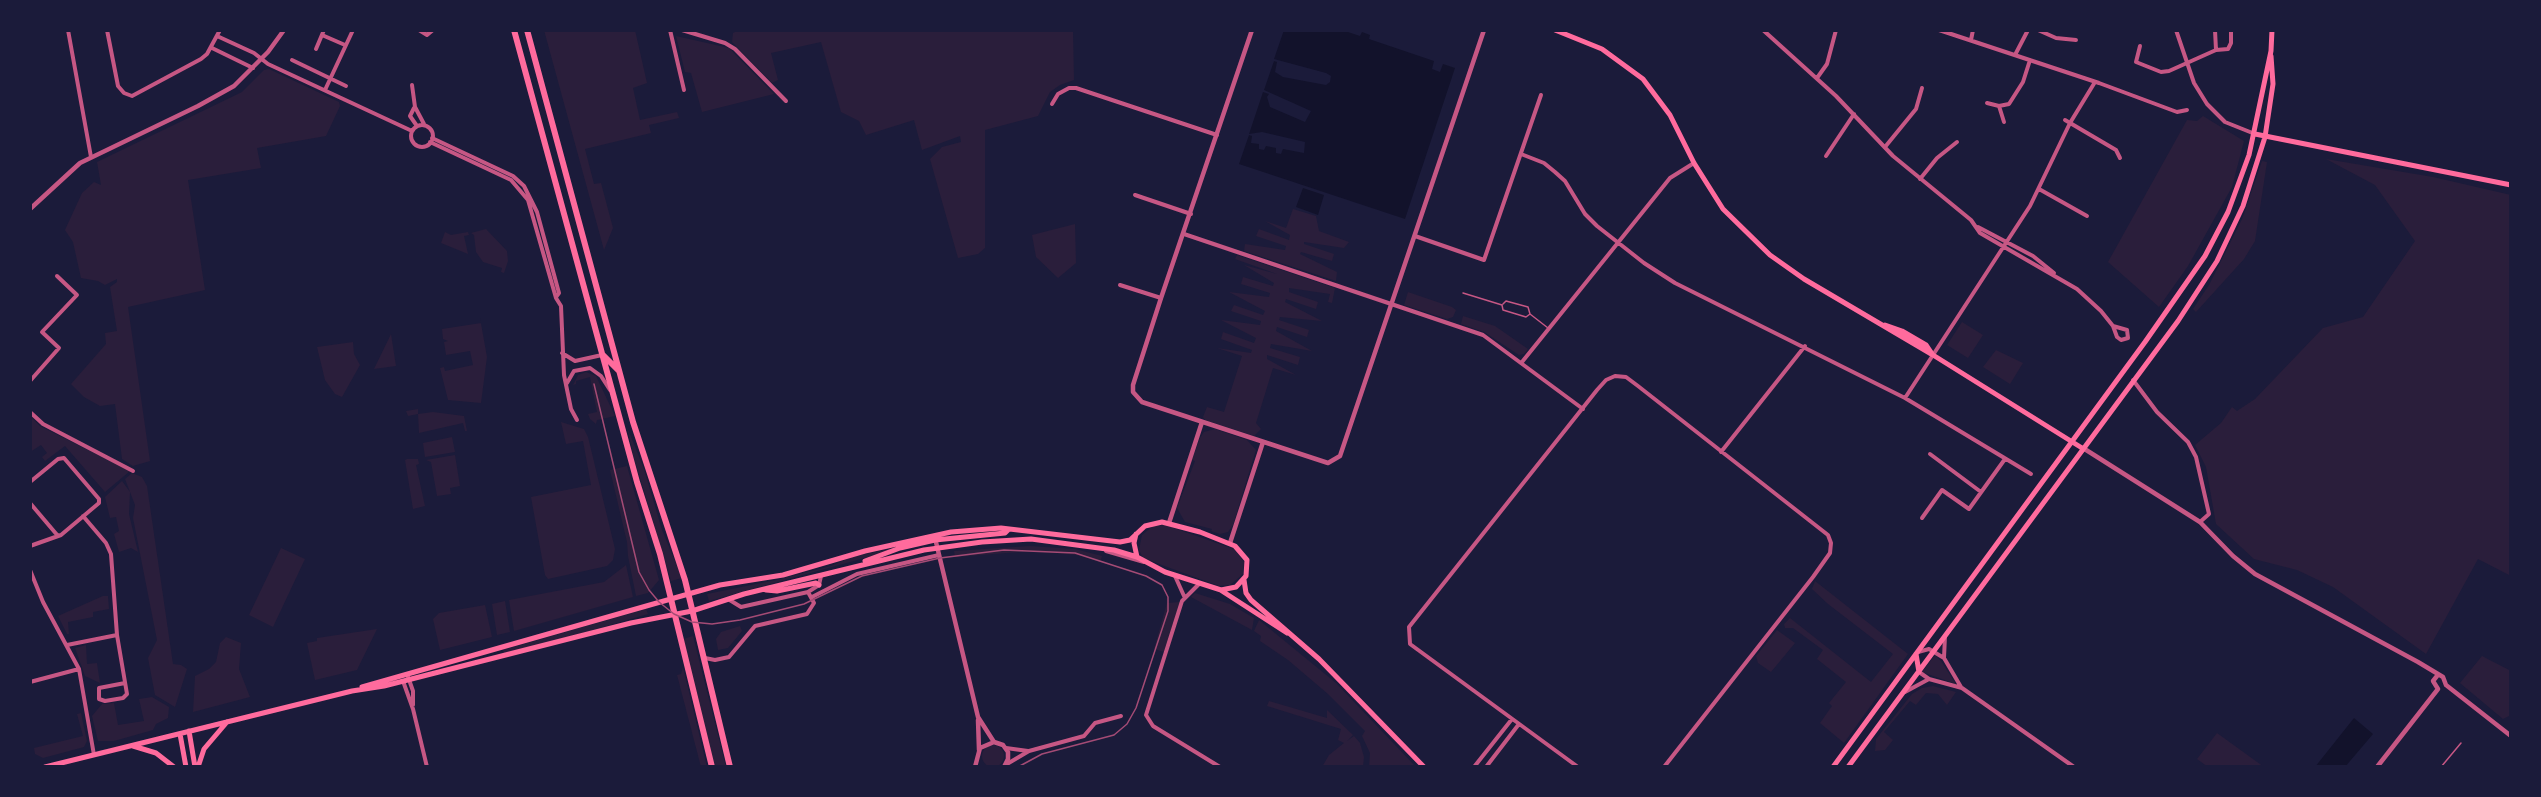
<!DOCTYPE html>
<html>
<head>
<meta charset="utf-8">
<style>
  body { margin:0 }
  #map { position:relative; width:2541px; height:797px; overflow:hidden; background:#1b1b3a; font-family:"Golos Text",sans-serif }
  canvas { display:block }
  .frame { position:absolute; inset:0; border:32px solid #1b1b3a; pointer-events:none }
</style>
</head>
<body>
<div id="map">
<canvas width="2541" height="797"></canvas>
<div class="frame"></div>
</div>
<script>
const ctx = document.querySelector('canvas').getContext('2d');
ctx.lineJoin = 'round';
function fill(path, color) { ctx.fillStyle = color; ctx.fill(path, 'evenodd'); }
const toPath = rows => new Path2D(rows.map(r => 'M' + r).join(''));
function strokePath(path, color, width, dash) { ctx.strokeStyle = color; ctx.lineWidth = width; ctx.lineCap = dash ? 'butt' : 'round'; ctx.setLineDash(dash || []); ctx.stroke(path); }
fill(toPath([
  [544,30,635,30,647,83,633,88,640,120,677,112,679,118,649,125,651,133,585,149,594,184,601,183,613,228,604,250],
  [739,30,1073,30,1074,80,1060,85,1050,92,1038,116,985,130,985,248,978,254,958,258,930,159,942,147,961,142,960,136,922,150,914,120,866,135,859,121,841,112,821,42,771,53,778,80,772,83,732,42,733,33],
  [676,36,729,48,774,94,702,112,691,73,685,72],
  [269,69,339,102,340,106,326,136,257,148,261,168,188,180,205,290,128,307,150,461,133,466,122,459,115,404,100,406,84,397,71,384,106,344,105,333,117,331,110,287,117,282,117,279,105,285,98,281,81,278,73,242,65,230,82,193,94,182,101,185,97,162,242,92,264,70],
  [2203,116,2244,141,2232,187,2188,266,2159,307,2108,262,2187,120,2197,121],
  [2326,159,2433,177,2511,195,2511,576,2478,559,2426,654,2333,587,2297,570,2254,559,2216,524,2206,467,2195,445,2221,423,2232,407,2237,411,2255,399,2323,328,2363,317,2415,241,2375,185],
  [2262,161,2267,162,2255,241,2244,259,2196,312,2193,309,2209,285,2242,219],
  [1293,209,1316,216,1319,231,1349,242,1344,248,1304,242,1304,244,1334,254,1332,261,1301,252,1300,254,1337,272,1336,281,1244,251,1245,244,1285,250,1286,246,1256,236,1259,229,1289,240,1290,235,1265,221,1286,228],
  [1075,224,1076,263,1058,278,1036,257,1032,235],
  [486,229,507,251,508,261,504,273,501,272,502,268,483,262,476,252,474,235,471,233],
  [445,232,451,235,468,232,469,235,464,236,468,254,441,243],
  [1237,255,1335,288,1332,303,1328,302,1330,294,1289,288,1289,292,1318,302,1316,309,1286,299,1285,302,1322,321,1280,317,1279,320,1309,330,1307,337,1277,327,1276,331,1312,351,1271,344,1270,348,1300,357,1298,365,1267,355,1267,359,1296,375,1273,368,1256,423,1261,429,1254,436,1205,420,1203,417,1207,407,1224,412,1242,356,1217,348,1251,353,1252,350,1221,339,1223,332,1254,343,1256,338,1221,320,1260,325,1261,321,1231,311,1234,305,1263,315,1265,311,1229,292,1269,297,1270,293,1241,284,1243,277,1273,286,1274,283,1244,265,1277,274,1235,259],
  [1408,292,1452,307,1456,310,1453,317,1447,319,1404,305],
  [1463,316,1495,326,1528,349,1524,354,1519,355,1484,332,1461,324],
  [480,318,487,357,481,403,448,400,440,368,444,367,445,371,473,365,470,351,446,355,444,342,448,341,443,339,442,329,481,323],
  [1962,322,1983,335,1968,358,1947,345],
  [391,334,396,366,374,369],
  [353,342,354,354,360,365,342,397,335,394,325,380,317,347],
  [1996,350,2023,363,2010,384,1983,367],
  [586,372,596,376,615,416,597,420,596,424,590,419,588,414,597,412,590,377,576,381,576,384,573,385,578,375],
  [418,409,418,414,433,412,464,416,467,431,465,431,463,423,419,433,418,414,408,416,406,411],
  [30,416,40,426,130,471,105,492,65,446,45,461,42,457,47,453,41,445,30,452],
  [561,422,584,429,588,437,615,549,613,560,607,566,548,579,545,575,531,497,591,485,583,441,566,444],
  [627,427,644,469,662,530,682,578,671,581,633,455],
  [1215,429,1247,440,1256,450,1233,525,1228,532,1220,534,1211,531,1212,529,1185,522,1177,508,1195,461,1192,460,1200,438,1204,432],
  [452,437,455,452,425,457,423,443],
  [455,455,460,486,450,488,451,494,437,496,431,462,426,460],
  [407,459,418,459,419,464,416,465,425,506,413,509,405,460],
  [627,466,659,580,648,593,636,596,628,556,627,542,610,470],
  [132,473,142,477,147,486,173,664,181,665,187,669,175,707,155,695,148,658,157,640,133,518,135,505,125,479],
  [122,481,130,492,129,514,138,552,131,548,119,552,114,534,119,531,116,517,110,518,105,497],
  [1165,525,1234,549,1244,562,1243,574,1230,585,1219,586,1143,558,1139,550,1142,535,1153,526],
  [919,543,709,601,707,594,776,580,831,566,851,557],
  [1030,546,1075,549,1102,556,1100,562,1077,555,1033,551,955,557,954,551],
  [281,548,305,559,273,627,249,615],
  [626,565,633,597,514,631,509,600,604,582],
  [1815,581,1908,654,1844,743,1820,723,1832,706,1829,703,1846,682,1817,659,1823,650,1793,628,1785,628,1784,624,1790,618,1871,682,1893,654,1828,604,1812,589],
  [1195,593,1230,604,1254,618,1252,630,1191,597],
  [103,596,108,596,109,609,93,612,93,617,68,622,69,634,67,634,58,616],
  [505,601,510,632,497,635,492,604],
  [1180,602,1164,652,1154,649,1167,603],
  [485,605,492,637,440,650,433,619,439,613],
  [646,609,648,614,566,638,504,653,503,650],
  [1259,620,1336,683,1416,767,1369,767,1370,753,1362,736,1365,731,1328,694,1288,660,1260,641,1261,636,1254,631],
  [740,626,742,631,728,648,718,650,716,639,721,632],
  [377,629,357,670,315,680,307,643,317,641,317,638],
  [1777,630,1795,643,1771,672,1758,663,1756,656],
  [693,636,716,727,726,767,715,767,697,698,683,639],
  [226,637,241,643,239,669,250,697,193,712,195,676,209,669,216,662,220,643],
  [86,645,87,664,97,663,100,683,85,676,75,648],
  [1935,655,1941,661,1956,684,1922,672],
  [2482,656,2511,671,2511,715,2503,719,2460,683],
  [683,667,707,767,701,767,677,675,681,674],
  [1933,686,1956,692,1947,705,1938,694,1926,693,1916,705,1910,701,1884,732,1893,740,1885,750,1875,751,1876,739,1912,694,1922,688],
  [152,697,169,707,168,718,156,724,153,730,114,741,98,741,92,716,102,704,114,703,118,725,144,721,139,699],
  [1269,701,1327,718,1327,710,1353,735,1347,741,1354,736,1360,743,1364,757,1363,767,1322,767,1329,755,1344,743,1338,740,1341,729,1267,706],
  [81,713,87,741,84,747,43,758,35,754,34,748,83,736,77,714],
  [2217,733,2264,767,2208,767,2197,759],
  '982 756a11 11 0 1 1 22 0a11 11 0 1 1-22 0Z'
]), '#2a1e3b');
fill(toPath([
  [1284,30,1342,30,1360,36,1362,32,1370,35,1369,39,1434,61,1432,69,1440,72,1443,64,1455,68,1405,219,1239,164,1249,135,1252,136,1251,143,1259,144,1259,149,1264,150,1266,146,1276,148,1276,153,1281,154,1283,149,1304,153,1305,142,1262,132,1249,134,1263,92,1269,94,1267,97,1270,107,1305,122,1311,111,1264,90,1274,61,1277,62,1275,72,1283,77,1326,85,1330,82,1331,76,1326,73,1274,59],
  [1303,188,1324,195,1318,215,1296,207],
  [2354,718,2373,734,2345,767,2315,767]
]), '#12122b');
strokePath(toPath([
  [1367,31,1368,30]
]), '#12122b', 1.5);
strokePath(toPath([
  [1463,293,1502,305,1503,310,1526,317,1530,314,1548,328],
  [1503,304,1506,301,1528,307,1530,314],
  [2441,767,2461,743]
]), '#c65784', 1.5);
strokePath(toPath([
  [68,30,91,157],
  [107,30,118,86,124,93,132,96,201,59,207,54,220,30],
  [419,30,427,35,433,30],
  [670,30,684,90],
  [682,30,725,43,735,49,786,101],
  [1763,30,1836,96,1893,156,1971,220,1980,233,2077,289,2101,311,2113,326,2117,337,2121,340,2128,338,2127,330,2113,326],
  [1939,30,2099,83,2177,112,2187,110],
  [2038,30,2056,38,2076,40],
  [2176,30,2194,83,2207,104,2225,122,2255,134],
  [2215,30,2216,50],
  [322,35,345,45],
  [217,36,254,53,268,64,412,131],
  [1971,40,1973,30],
  [2140,46,2136,62,2161,72,2169,71,2216,50,2228,49,2231,43,2231,30],
  [212,48,253,68],
  [316,49,324,30],
  [2015,55,2028,30],
  [292,60,346,86],
  [1817,78,1827,64,1836,30],
  [412,85,415,107,424,124],
  [325,90,353,30],
  [1987,103,1999,106,2009,104,2023,82,2030,60],
  [1052,104,1058,94,1069,88,1076,88,1217,135],
  [1999,106,2004,122],
  [414,108,410,116,417,126],
  [2065,120,2116,150,2120,158],
  '411 136a11 11 0 1 1 22 0a11 11 0 1 1-22 0Z',
  [432,138,513,176,524,186,537,212,559,293,556,297],
  [430,142,511,180,528,200,556,298,561,306,564,375,571,409,577,420],
  [1885,147,1916,109,1922,88],
  [1521,154,1544,163,1555,172,1565,181,1585,214,1597,226,1644,263,1675,283,1905,398,2031,474],
  [1826,156,1854,114],
  [1920,179,1937,158,1957,142],
  [2039,189,2087,216],
  [1135,195,1191,214],
  [1978,227,2033,256,2054,273],
  [1184,234,1483,335,1583,409],
  [1415,236,1484,260,1541,95],
  [1120,285,1161,298],
  [562,353,575,361,602,355],
  [1522,362,1670,178,1694,163],
  [2133,380,2157,412,2188,442,2196,457,2209,514,2200,522],
  [30,381,59,348,42,332,77,295,57,276],
  [567,383,574,371,590,368,601,376,610,390],
  [1905,398,2030,206,2070,123,2095,82],
  [30,412,43,424,133,471],
  [1721,452,1805,346],
  [1930,454,1981,492],
  [30,482,58,459,64,458,99,499,99,503,61,535,30,546],
  [30,503,58,536],
  [1922,518,1942,490,1969,509,2005,459],
  [1106,551,1144,562],
  [30,570,43,602,79,669,94,755],
  [1175,576,1184,596],
  [1199,584,1182,601,1146,715,1153,726,1220,767],
  [812,597,857,574,939,555],
  [728,599,741,607,808,592,819,585,821,576],
  [117,635,127,694,123,698,105,701,99,699,99,688,125,683],
  [67,645,117,635,111,554,106,543,83,516],
  [1918,652,1929,649,1944,658,1961,687],
  [705,658,715,660,729,657,755,626,807,614,814,603,808,592],
  [1944,658,1945,636],
  [1919,672,1929,679,1962,688,2074,767],
  [407,674,413,691,413,705],
  [403,681,413,709,427,767],
  [30,682,79,669],
  [1905,692,1929,679],
  [1006,748,1028,751],
  [1007,764,1029,751,1084,736,1095,723,1121,716],
  [1474,767,1512,719],
  [1486,767,1519,724],
  [1578,767,1410,644,1409,627,1597,390,1606,380,1615,376,1626,377,1638,386,1828,535,1831,543,1830,553,1813,577,1664,767]
]), '#c65784', 4);
strokePath(toPath([
  [1252,30,1161,298,1133,385,1133,392,1142,402,1328,463,1340,456,1484,30],
  [30,209,80,163,198,106,234,86,268,52,284,30],
  [2083,448,2200,522,2233,556,2255,574,2418,662,2443,677,2446,685],
  [1169,523,1202,422],
  [935,538,978,717,994,742],
  [1230,543,1263,442],
  [2437,676,2433,681,2438,689],
  [2446,685,2511,736],
  [978,720,979,750],
  [975,767,980,748,994,742,1003,745,1008,752,1008,759,1004,767],
  [2377,767,2438,689]
]), '#c65784', 4.5);
strokePath(toPath([
  [1555,30,1602,49,1643,79,1670,115,1694,163,1723,209,1770,255,1804,279,1933,355,2082,448],
  [2255,134,2511,185],
  [1885,325,1902,331,1926,345,1932,354],
  [865,561,900,548,935,540,1005,533,1008,530],
  [1244,580,1246,593,1251,600,1319,659,1424,767],
  [766,590,777,591,816,583,819,585],
  [1222,591,1287,633],
  [1916,654,1919,672],
  [362,687,720,585,783,575,865,551,951,532,1001,528,1120,542,1130,540,1145,526,1162,522,1200,532,1235,546,1247,560,1246,576,1236,587,1221,590,1165,572,1137,557,1134,543,1136,534],
  [189,731,195,767],
  [180,734,186,767],
  [133,746,156,753,174,767],
  [45,767,352,691,384,686,631,623,692,611,744,594,924,550,982,542,1031,539,1114,550,1137,557],
  [198,767,204,749,227,722],
  [1833,767,2145,342,2205,256,2228,212,2249,155,2271,51,2272,30],
  [1848,767,2178,321,2217,261,2243,206,2265,137,2273,84,2271,56]
]), '#ff6b9d', 5);
strokePath(toPath([
  [514,30,637,482,660,554,712,767],
  [527,30,633,422,685,580,730,767],
  [603,355,619,371]
]), '#ff6b9d', 6);
strokePath(toPath([
  [594,384,639,572,649,590,659,602,674,614,692,622,712,624,740,620,804,604,862,576,940,558,1004,550,1075,553,1146,576,1162,585,1168,597,1168,611,1136,708,1127,724,1114,735,1042,754,1018,767]
]), '#a44b75', 1.5);
</script>
</body>
</html>
